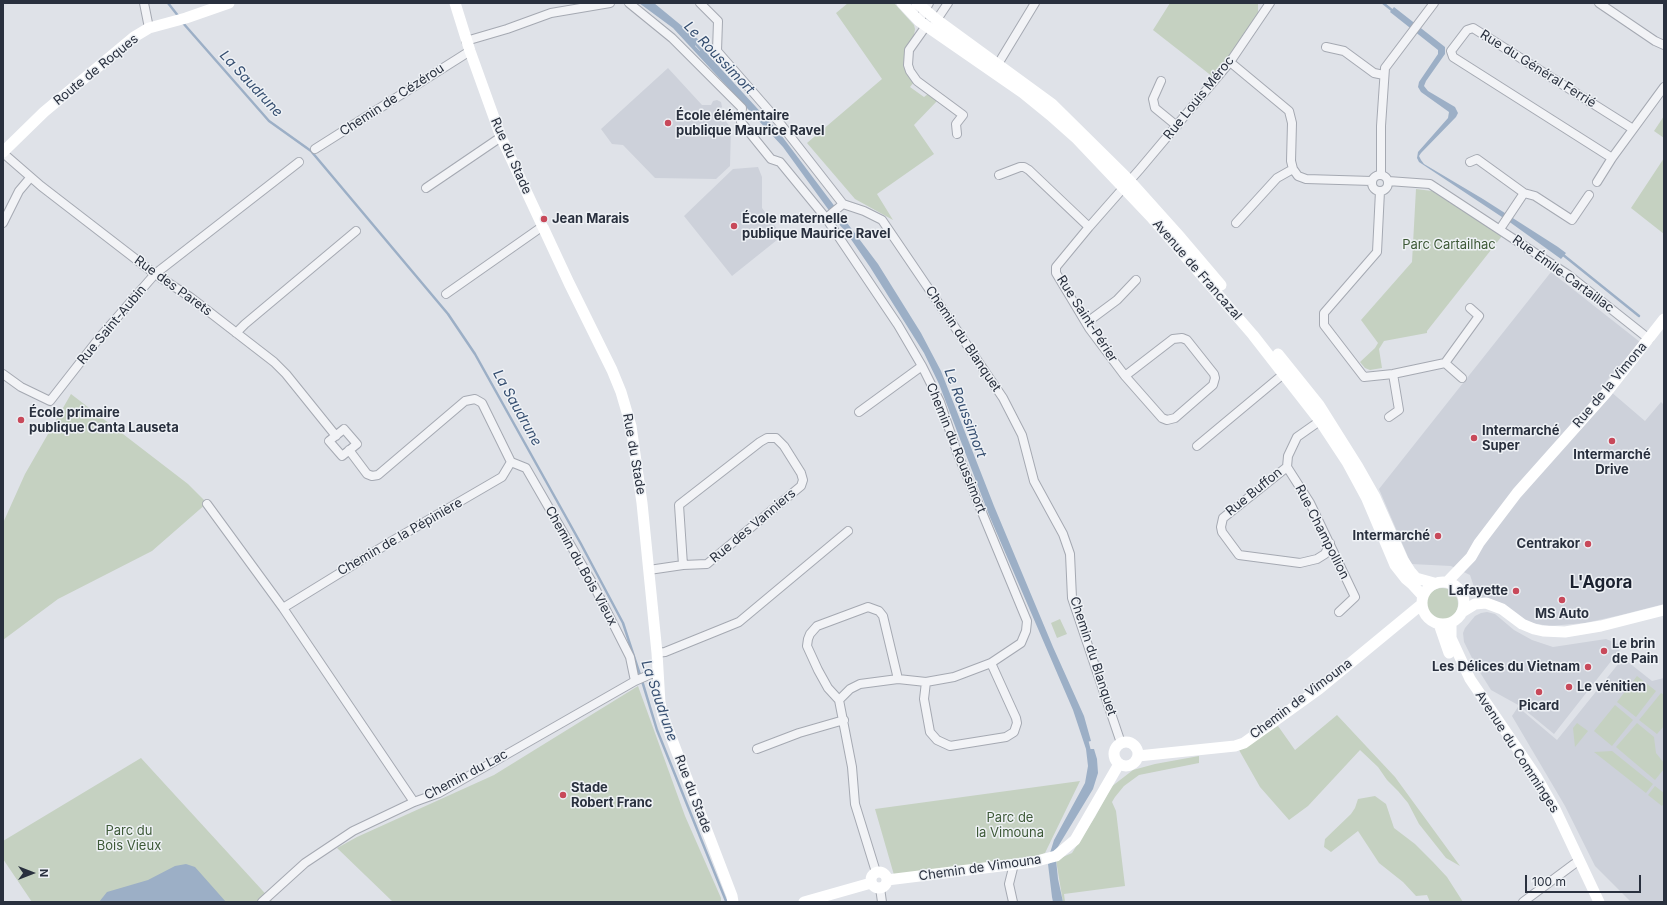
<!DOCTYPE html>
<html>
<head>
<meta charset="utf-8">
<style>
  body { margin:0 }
  #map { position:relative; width:1667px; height:905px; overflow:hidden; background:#dfe2e8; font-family:Inter,sans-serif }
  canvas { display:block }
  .frame { position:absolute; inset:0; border:4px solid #29303e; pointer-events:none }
  .north { position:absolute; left:12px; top:853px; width:40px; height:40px; -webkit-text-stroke:3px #eef1f5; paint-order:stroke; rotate:90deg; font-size:11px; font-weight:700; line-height:16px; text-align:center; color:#29303e }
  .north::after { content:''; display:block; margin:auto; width:14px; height:18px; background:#29303e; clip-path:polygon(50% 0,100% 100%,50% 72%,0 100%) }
  .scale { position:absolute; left:1525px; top:875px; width:116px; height:18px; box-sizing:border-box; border:2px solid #29303e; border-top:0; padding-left:5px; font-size:12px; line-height:14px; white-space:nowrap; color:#29303e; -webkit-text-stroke:3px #eef1f5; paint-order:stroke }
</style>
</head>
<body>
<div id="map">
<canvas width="1667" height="905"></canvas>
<div class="frame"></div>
<div class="north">N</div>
<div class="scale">100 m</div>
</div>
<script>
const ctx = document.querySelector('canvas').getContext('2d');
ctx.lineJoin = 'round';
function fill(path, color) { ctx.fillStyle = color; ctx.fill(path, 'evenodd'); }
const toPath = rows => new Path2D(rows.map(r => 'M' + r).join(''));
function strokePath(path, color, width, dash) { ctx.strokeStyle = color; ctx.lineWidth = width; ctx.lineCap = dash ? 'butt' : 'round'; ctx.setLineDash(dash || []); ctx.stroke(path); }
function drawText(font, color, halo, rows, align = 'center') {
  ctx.font = font + ' Inter,sans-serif'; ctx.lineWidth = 3; ctx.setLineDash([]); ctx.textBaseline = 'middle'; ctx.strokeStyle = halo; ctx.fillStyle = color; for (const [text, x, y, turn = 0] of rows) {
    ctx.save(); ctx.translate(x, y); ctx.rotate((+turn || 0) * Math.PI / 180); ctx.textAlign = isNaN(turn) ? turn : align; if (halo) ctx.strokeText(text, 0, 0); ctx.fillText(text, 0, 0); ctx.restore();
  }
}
fill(toPath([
  [668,68,702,105,711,105,713,101,717,100,721,102,722,107,717,111,717,119,724,119,731,128,730,166,716,179,655,178,623,145,612,144,601,129],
  [758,167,762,177,762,208,782,236,732,276,684,216,733,169],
  [1551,272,1640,342,1603,385,1645,421,1661,402,1664,405,1664,604,1621,615,1585,623,1549,626,1527,622,1478,599,1470,575,1451,566,1411,564,1379,489],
  [1487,612,1495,614,1514,630,1532,640,1553,647,1606,639,1623,646,1554,734,1520,706,1491,690,1476,666,1464,642,1463,633,1465,628,1475,616,1481,613],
  [1623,658,1652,681,1664,678,1664,902,1631,902,1595,866,1565,806,1512,716,1518,707,1557,740]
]), '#cdd1da');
fill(toPath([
  [848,3,894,3,914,25,915,29,914,36,906,48,904,58,909,76,914,82,910,87,924,97,928,94,937,101,914,125,934,154,877,194,893,220,855,199,807,143,882,79,836,13],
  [1170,3,1258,3,1258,14,1226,60,1213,77,1153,30],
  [1664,116,1664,138,1654,131],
  [1664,158,1664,234,1631,208],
  [1416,189,1432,191,1502,236,1427,331,1427,333,1384,341,1379,349,1382,368,1370,370,1365,368,1360,362,1375,348,1378,343,1361,320,1412,262],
  [71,394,188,484,207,503,152,551,58,599,3,640,3,523,25,474],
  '1426 604a16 16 0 1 1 32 0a16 16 0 1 1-32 0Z',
  [1060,619,1067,634,1057,638,1051,623],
  [1637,676,1656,691,1636,717,1617,702],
  [638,686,685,816,721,898,721,902,393,902,337,848,357,837,494,775],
  [1661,693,1664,695,1664,726,1657,734,1639,720],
  [1615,705,1633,720,1612,746,1594,731],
  [1337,715,1395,777,1460,866,1446,858,1419,824,1408,803,1398,791,1387,780,1378,767,1360,750,1308,806,1289,820,1260,787,1239,750,1278,726,1295,750],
  [1577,723,1588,731,1575,747,1573,728],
  [1637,723,1654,737,1656,753,1664,763,1664,769,1655,780,1616,747],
  [1612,751,1653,784,1646,793,1594,752],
  [1199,756,1199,763,1139,775,1124,786,1115,797,1112,802,1116,811,1125,886,1064,894,1065,902,1063,902,1056,860,1072,853,1095,817,1111,787,1133,770,1155,764],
  [141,758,273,902,32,902,3,859,3,841],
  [1080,781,1045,853,1032,858,894,875,875,809],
  [1655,786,1664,793,1664,803,1662,806,1648,795],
  [1375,796,1386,804,1394,828,1415,844,1433,862,1447,877,1463,902,1430,902,1427,895,1416,896,1403,882,1379,863,1358,831,1331,852,1324,847,1325,839,1351,814,1355,808,1358,799]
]), '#c5d1c1');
fill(toPath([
  [639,3,654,3,699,40,695,46,700,51,700,46,778,131,878,264,921,333,941,371,994,506,1053,647,1084,716,1091,741,1087,742,1089,749,1094,749,1097,759,1098,773,1093,789,1056,850,1050,853,1054,840,1085,783,1088,766,1086,749,1073,710,989,515,939,384,924,353,870,267,846,232,836,221,839,218,836,214,833,216,783,147,673,28],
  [1394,7,1445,47,1445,54,1426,81,1424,86,1428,91,1455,107,1458,113,1456,117,1421,153,1419,156,1421,160,1424,164,1483,199,1558,247,1566,253,1561,259,1511,223,1419,162,1417,158,1418,152,1448,118,1449,112,1421,92,1418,87,1419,82,1438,54,1438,50,1390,12],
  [1056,860,1058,879,1063,902,1053,902,1052,897,1048,864],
  [186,864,195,867,226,902,99,902,107,892,148,880,175,866]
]), '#9cafc6');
strokePath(toPath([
  [168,3,179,17],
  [1383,3,1393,11],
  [183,23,269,121,311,151,448,314,475,354,581,544,623,623,643,684,657,730,726,901],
  [695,43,702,51],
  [1562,254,1639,316],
  [1087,740,1090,752]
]), '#9cafc6', 2.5);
const street = toPath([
  [144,3,149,28],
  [629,3,672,38,742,108,741,122,771,159,780,162,826,218,898,325,922,366,940,402,957,452,1027,621,1026,631,1021,643,991,663,954,677,926,682,898,679,860,684,850,689,839,700,852,767,855,804,876,872],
  [700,3,718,21,717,51,779,122,843,204,864,211,882,220,1003,398,1022,435,1034,481,1063,534,1070,554,1072,598,1121,743],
  [1599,3,1655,41,1664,45],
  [919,21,929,3],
  [934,24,948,3],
  [926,26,909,50,908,65,910,71,917,81,963,115,956,124,957,134],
  [466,41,507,29,551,13,610,3],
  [1326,47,1344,51,1374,73,1384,75],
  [1230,62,1289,111,1292,123,1291,161,1293,169,1298,176,1306,179,1372,181],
  [995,69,1035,3],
  [1161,81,1153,99,1155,108,1177,126],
  [315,149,470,51],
  [3,153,41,186,155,274,190,297,274,362,286,374,336,436],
  [1612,158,1453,57,1451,51,1467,30,1473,28,1633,129],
  [1470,162,1477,159,1524,193],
  '1372 183a8 8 0 1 1 16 0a8 8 0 1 1-16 0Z',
  [999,175,1020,167,1024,167,1029,170,1089,227],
  [1381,175,1381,126,1385,68,1434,3],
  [1388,181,1430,184,1567,274,1649,339],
  [1597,182,1612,158,1664,87],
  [426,188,501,137],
  [1380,191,1377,252,1324,313,1324,325,1364,377,1393,374,1445,363,1462,378],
  [826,218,843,204],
  [3,223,19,191,30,178],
  [1236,223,1277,178,1293,169],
  [1500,229,1524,193,1535,196,1572,220,1589,195],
  [446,294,543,226],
  [1086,323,1117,300,1136,280],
  [236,333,245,324,356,231],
  [1445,363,1479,316,1470,308],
  [3,374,21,387,50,401,100,337,155,274,299,162],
  [1125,376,1173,339,1182,338,1187,340,1214,374,1215,378,1213,385,1175,418,1167,420,1162,418,1125,376,1089,328,1056,273,1056,267,1089,227,1140,169,1230,62,1270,3],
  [859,412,922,366],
  [1389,417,1399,410,1393,374],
  [1324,418,1297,437,1288,456,1287,467,1310,503,1355,597,1339,612],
  [344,429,357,444,342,456,329,441,344,429],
  [1197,446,1287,371],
  [349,450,367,474,372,476,378,475,465,401,475,399,482,403,511,462],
  [511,462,526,468,593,584,630,657,635,681],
  [1287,467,1223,518,1221,527,1222,532,1239,555,1300,563,1317,559,1325,554,1330,543],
  [207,504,283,608,414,802],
  [649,570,683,565,707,564,801,486,803,480,801,473,784,446,776,438,767,438,760,442,679,505,683,565],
  [283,608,392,541,502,477,511,462],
  [657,653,665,652,739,622,848,531],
  [926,682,924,699,930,732,937,740,950,746,1006,737,1014,732,1017,723,1016,718,991,663],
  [839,700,828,688,818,670,807,646,808,639,810,634,817,626,868,607,879,611,883,616,898,679],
  [757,749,799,733,844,720],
  [880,888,882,902],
  [262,902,305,863,353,831,414,802,439,793,635,681,651,674,658,674],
  [1013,902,1009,884,1014,864],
  [1523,902,1574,864]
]);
strokePath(street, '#a5a9b2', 10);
strokePath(street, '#f2f3f6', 8);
strokePath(toPath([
  [455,3,470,51,501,137,569,283,612,370,621,392,631,426,642,503,657,653,660,703,663,716,732,896,733,902],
  [902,3,919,21,1023,93,1050,115,1077,139,1151,217,1253,335,1320,421,1347,462,1367,499,1395,565,1406,579,1412,584,1423,596],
  [917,3,937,20,1052,104,1129,180,1181,238,1221,285],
  [3,152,44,112,134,37,149,28,186,18,229,3],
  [1278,354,1319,405,1358,467,1375,497,1403,560,1410,571,1416,578,1434,583],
  '1422 603a21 21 0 1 1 42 0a21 21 0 1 1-42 0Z',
  [1447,582,1471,557,1479,543,1517,493,1606,393,1664,319],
  [1462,612,1475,604,1486,603,1502,609,1522,624,1534,629,1543,631,1565,632,1601,626,1664,610],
  [1451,623,1451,638,1470,679,1536,776,1556,811,1599,902],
  [1439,624,1449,653],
  '1114 754a12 12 0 1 1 24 0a12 12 0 1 1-24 0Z',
  [1138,756,1235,746,1244,743,1319,689,1422,604],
  '871 880a8 8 0 1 1 16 0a8 8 0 1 1-16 0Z',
  [887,880,1033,862,1056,856,1075,840,1119,764],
  [804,902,871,883]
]), '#fff', 11);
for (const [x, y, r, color] of [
  [668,123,4,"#c8495a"],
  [544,219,4,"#c8495a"],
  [734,226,4,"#c8495a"],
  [21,420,4,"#c8495a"],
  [1474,438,4,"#c8495a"],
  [1612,441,4,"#c8495a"],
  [1438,536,4,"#c8495a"],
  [1588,544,4,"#c8495a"],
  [1516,591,4,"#c8495a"],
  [1562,600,4,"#c8495a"],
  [1604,651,4,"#c8495a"],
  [1588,667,4,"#c8495a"],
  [1569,687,4,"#c8495a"],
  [1539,692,4,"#c8495a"],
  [563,795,4,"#c8495a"]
]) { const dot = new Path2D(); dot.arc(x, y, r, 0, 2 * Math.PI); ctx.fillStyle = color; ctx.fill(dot); strokePath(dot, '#eef1f5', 1.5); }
drawText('13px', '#29303e', '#eef1f5', [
  ["Rue du Général Ferrié",1538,69,32],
  ["Route de Roques",96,70,-39],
  ["Rue Louis Méroc",1199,98,-51],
  ["Chemin de Cézérou",392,100,-33],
  ["Rue du Stade",511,156,66],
  ["Avenue de Francazal",1197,270,49],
  ["Rue Émile Cartaillac",1563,274,36],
  ["Rue des Parets",173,286,36],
  ["Rue Saint-Périer",1087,319,57],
  ["Rue Saint-Aubin",112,325,-50],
  ["Chemin du Blanquet",963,339,56],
  ["Rue de la Vimona",1610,385,-50],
  ["Chemin du Roussimort",956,448,68],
  ["Rue du Stade",634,454,80],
  ["Rue Buffon",1254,492,-39],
  ["Rue des Vanniers",753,526,-40],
  ["Rue Champollion",1322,532,63],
  ["Chemin de la Pépinière",400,537,-30],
  ["Chemin du Bois Vieux",581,566,61],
  ["Chemin du Blanquet",1093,656,72],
  ["Chemin de Vimouna",1301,699,-37],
  ["Avenue du Comminges",1517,752,57],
  ["Chemin du Lac",466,775,-28],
  ["Rue du Stade",693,794,69],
  ["Chemin de Vimouna",980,868,-8]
]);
drawText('bold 13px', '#29303e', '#eef1f5', [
  ["École élémentaire",676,116],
  ["publique Maurice Ravel",676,131],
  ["Jean Marais",552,219],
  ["École maternelle",742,219],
  ["publique Maurice Ravel",742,234],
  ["École primaire",29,413],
  ["publique Canta Lauseta",29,428],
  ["Intermarché",1482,431],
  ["Super",1482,446],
  ["Intermarché",1612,455,"center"],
  ["Drive",1612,470,"center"],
  ["Intermarché",1430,536,"right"],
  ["Centrakor",1580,544,"right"],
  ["Lafayette",1508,591,"right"],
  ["MS Auto",1562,614,"center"],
  ["Le brin",1612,644],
  ["de Pain",1612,659],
  ["Les Délices du Vietnam",1580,667,"right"],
  ["Le vénitien",1577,687],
  ["Picard",1539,706,"center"],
  ["Stade",571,788],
  ["Robert Franc",571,803]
], 'left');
drawText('13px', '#3d5937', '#eef1f5', [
  ["Parc Cartailhac",1449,245],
  ["Parc de",1010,818],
  ["la Vimouna",1010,833],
  ["Parc du",129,831],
  ["Bois Vieux",129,846]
]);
drawText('italic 14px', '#354e70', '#eef1f5', [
  ["Le Roussimort",719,58,46],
  ["La Saudrune",251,84,47],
  ["La Saudrune",517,408,61],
  ["Le Roussimort",965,413,69],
  ["La Saudrune",659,701,71]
]);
drawText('bold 17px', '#1b212f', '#eef1f5', [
  ["L'Agora",1601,583]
]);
</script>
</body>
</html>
